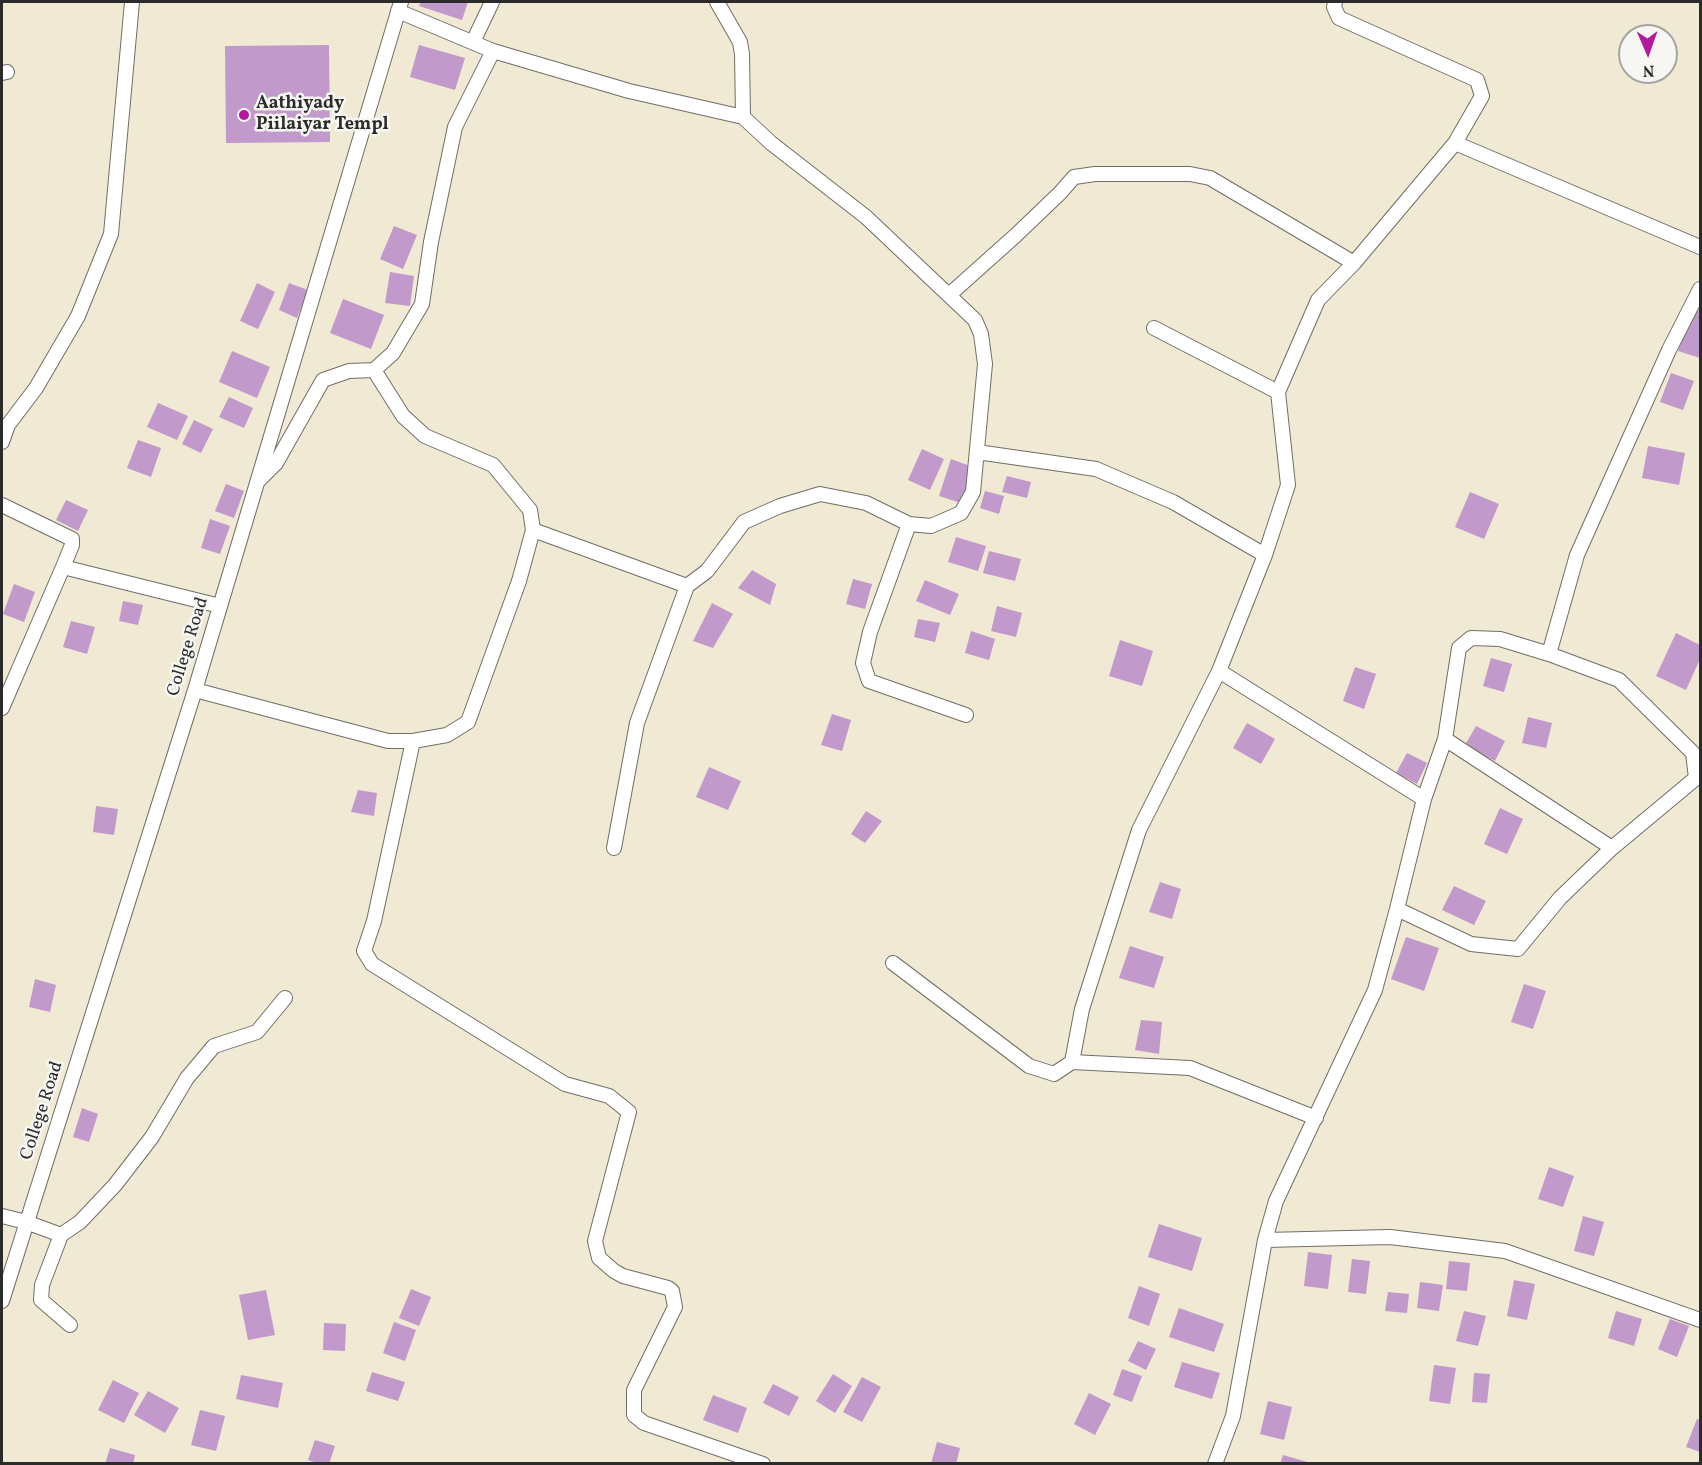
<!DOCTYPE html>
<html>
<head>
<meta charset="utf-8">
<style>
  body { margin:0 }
  #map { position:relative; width:1702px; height:1465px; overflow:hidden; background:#f0e9d4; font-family:Vollkorn,serif }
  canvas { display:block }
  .frame { position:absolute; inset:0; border:3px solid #2b2b2b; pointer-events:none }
  .north { position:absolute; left:1618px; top:24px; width:60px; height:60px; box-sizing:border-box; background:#f6f6f2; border:2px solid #a5a5a2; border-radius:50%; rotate:178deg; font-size:16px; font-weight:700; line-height:24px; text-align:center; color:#2b2b2b }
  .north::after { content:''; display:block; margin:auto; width:21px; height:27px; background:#b5179e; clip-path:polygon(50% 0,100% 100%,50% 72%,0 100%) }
</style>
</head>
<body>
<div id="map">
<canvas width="1702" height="1465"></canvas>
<div class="frame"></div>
<div class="north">N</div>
</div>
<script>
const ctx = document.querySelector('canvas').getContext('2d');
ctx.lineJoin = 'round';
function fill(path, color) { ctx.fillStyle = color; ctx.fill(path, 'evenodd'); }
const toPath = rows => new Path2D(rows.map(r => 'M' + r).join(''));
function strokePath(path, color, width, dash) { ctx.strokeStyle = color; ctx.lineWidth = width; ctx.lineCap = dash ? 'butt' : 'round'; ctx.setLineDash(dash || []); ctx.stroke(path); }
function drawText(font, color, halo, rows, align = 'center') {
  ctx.font = font + ' Vollkorn,serif'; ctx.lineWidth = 5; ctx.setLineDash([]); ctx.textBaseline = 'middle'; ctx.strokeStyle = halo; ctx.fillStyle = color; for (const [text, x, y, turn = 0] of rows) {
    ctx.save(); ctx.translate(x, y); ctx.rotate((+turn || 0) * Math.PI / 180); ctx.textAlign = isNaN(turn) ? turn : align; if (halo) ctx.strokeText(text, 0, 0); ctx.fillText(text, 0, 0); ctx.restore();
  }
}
fill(toPath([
  [421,2,468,2,462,20,419,6],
  [329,45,330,142,226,143,225,46],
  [419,45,465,58,455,90,410,77],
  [394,226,417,235,403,269,380,259],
  [390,272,414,276,410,306,385,303],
  [257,283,275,292,258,329,240,321],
  [289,283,308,290,297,318,279,310],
  [343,299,384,315,371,349,330,333],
  [1692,308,1700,311,1700,358,1678,351],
  [232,351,270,367,257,398,219,382],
  [1671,373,1694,381,1683,410,1660,402],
  [229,397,253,408,244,428,219,417],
  [158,403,188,416,177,440,147,427],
  [194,420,213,429,201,453,182,444],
  [138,440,161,448,151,477,127,468],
  [1648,446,1685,453,1679,485,1642,478],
  [922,449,944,459,930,490,908,480],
  [951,459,973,467,961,503,939,496],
  [1007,476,1031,482,1027,498,1002,492],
  [226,484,244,491,234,518,215,511],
  [985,491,1004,496,999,514,980,508],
  [1470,492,1499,504,1484,539,1455,527],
  [66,500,88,510,78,531,56,520],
  [210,519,230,526,220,554,201,548],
  [956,537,986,546,978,571,948,562],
  [989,551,1021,559,1015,581,983,573],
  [752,570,776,584,770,605,738,588],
  [853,579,872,584,865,609,846,604],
  [925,580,959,594,950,615,916,601],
  [14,584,35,592,24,622,3,614],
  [123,601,143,605,138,625,119,621],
  [712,603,733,614,713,648,693,641],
  [997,606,1022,613,1016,637,991,631],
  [918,619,940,623,935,642,914,637],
  [71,621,95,627,87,654,63,647],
  [971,631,995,639,989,660,965,653],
  [1676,633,1700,645,1700,659,1686,690,1656,676],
  [1120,640,1153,651,1142,686,1109,676],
  [1491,658,1512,664,1504,692,1483,686],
  [1355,667,1376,674,1364,709,1343,701],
  [832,714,851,720,842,751,821,745],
  [1528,717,1552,723,1546,748,1522,743],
  [1247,723,1275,739,1261,764,1233,748],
  [1476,726,1505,741,1495,761,1465,745],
  [1407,753,1427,763,1417,784,1396,773],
  [709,767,741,781,728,810,696,797],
  [358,790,377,793,374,816,351,812],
  [96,806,118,809,114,835,93,832],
  [1500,808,1523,819,1507,854,1484,844],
  [866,811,882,821,865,843,851,834],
  [1160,882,1181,889,1172,919,1149,912],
  [1454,886,1486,901,1474,925,1442,910],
  [1406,937,1439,948,1424,991,1391,979],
  [1130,946,1164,957,1154,988,1119,978],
  [35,979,56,985,50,1012,29,1007],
  [1524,984,1546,991,1533,1029,1511,1022],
  [1141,1020,1162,1022,1159,1054,1135,1050],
  [82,1108,98,1114,89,1142,73,1137],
  [1549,1167,1574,1176,1563,1207,1538,1199],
  [1583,1216,1604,1222,1594,1256,1574,1251],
  [1159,1224,1202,1238,1192,1271,1148,1257],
  [1308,1252,1332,1255,1328,1289,1304,1286],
  [1352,1259,1370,1261,1366,1294,1348,1292],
  [1449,1261,1470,1263,1467,1291,1446,1289],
  [1514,1280,1535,1284,1527,1320,1507,1316],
  [1420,1282,1443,1285,1439,1311,1417,1308],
  [1139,1286,1160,1294,1149,1326,1128,1318],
  [411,1289,431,1297,419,1326,399,1318],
  [266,1290,275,1335,248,1340,239,1295],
  [1388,1292,1409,1294,1407,1313,1385,1311],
  [1179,1308,1224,1324,1214,1352,1169,1337],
  [1464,1311,1486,1316,1478,1346,1456,1341],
  [1616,1311,1642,1319,1634,1346,1608,1338],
  [1670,1319,1689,1326,1677,1357,1658,1349],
  [394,1322,416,1330,405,1361,383,1353],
  [324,1323,346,1324,345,1351,323,1350],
  [1138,1341,1156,1349,1146,1370,1128,1361],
  [1182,1362,1220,1373,1212,1399,1174,1387],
  [1434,1365,1456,1368,1450,1404,1429,1401],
  [1122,1369,1142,1376,1132,1402,1113,1395],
  [372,1372,405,1382,398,1401,366,1391],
  [1474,1373,1490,1374,1487,1403,1472,1402],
  [833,1374,852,1386,835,1413,816,1401],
  [241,1375,283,1383,278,1408,236,1399],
  [862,1377,881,1387,862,1422,843,1412],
  [113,1380,139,1393,124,1423,98,1410],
  [773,1384,799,1397,789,1416,763,1403],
  [148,1391,179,1408,165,1433,134,1415],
  [1089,1393,1111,1404,1095,1435,1074,1424],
  [713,1395,747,1408,738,1433,703,1420],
  [1268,1401,1292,1407,1284,1440,1260,1434],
  [200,1410,225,1416,216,1451,191,1445],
  [1697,1419,1700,1420,1700,1452,1686,1447],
  [315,1440,335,1446,329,1464,320,1464,308,1460],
  [937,1442,960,1448,956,1464,931,1464],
  [110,1448,135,1455,133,1464,105,1464],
  [1283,1455,1311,1463,1311,1464,1280,1464]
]), '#c299cb');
const street = toPath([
  [398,11,493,51,629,91,743,117],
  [473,42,492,2],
  [2,73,7,72],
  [1455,143,1700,247],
  [949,295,1015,236,1060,193,1074,177,1095,174,1190,174,1210,178,1354,263],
  [1154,328,1278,392],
  [2,442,8,425,36,388,78,316,111,234,132,2],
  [977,452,1096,469,1173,502,1265,555],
  [259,480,276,463,323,380,349,371,374,370,393,353,422,304,431,242,455,127,493,51],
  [2,505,72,539,72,545,63,567,2,708],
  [909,524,870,632,863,663,869,681,966,715],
  [533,530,687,586,707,571,744,522,780,506,820,494,866,503,909,524,931,526,961,513,973,492,985,364,981,334,975,320,866,217,771,143,743,117,742,54,740,42,717,2],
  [63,567,220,606],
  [1219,671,1424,799],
  [195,690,388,741,413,741,447,735,468,722,519,581,533,530,530,510,493,465,425,436,403,416,374,370],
  [1445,739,1612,848],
  [413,741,374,921,364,951,372,964,565,1084,609,1096,629,1112,595,1241,599,1258,614,1271,623,1276,668,1288,672,1291,675,1307,634,1390,634,1415,644,1423,763,1464],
  [614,848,637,723,687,586],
  [1397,909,1471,944,1518,949,1560,898,1612,848,1696,778,1693,753,1619,680,1549,654],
  [893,963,1029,1066,1054,1074,1072,1062,1190,1068,1316,1118],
  [1072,1062,1082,1009,1139,830,1219,671,1265,555,1288,485,1278,392,1318,300,1354,263,1455,143,1482,96,1477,80,1339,18,1334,7,1335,2],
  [2,1216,26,1222,61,1235,80,1222,115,1185,152,1137,187,1078,214,1046,257,1032,285,998],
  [61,1235,42,1285,41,1300,70,1325],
  [1265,1240,1390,1237,1505,1251,1700,1320],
  [2,1301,195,690,401,2],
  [1215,1464,1233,1416,1265,1240,1276,1201,1375,990,1397,909,1424,799,1445,739,1459,648,1471,638,1500,639,1549,654,1577,555,1669,350,1700,289]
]);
strokePath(street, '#706e66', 16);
strokePath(street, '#fff', 14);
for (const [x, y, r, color] of [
  [244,115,6,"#b5179e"]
]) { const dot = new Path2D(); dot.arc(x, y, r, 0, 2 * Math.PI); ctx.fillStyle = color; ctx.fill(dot); strokePath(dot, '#f6f6f2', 2); }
drawText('bold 18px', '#2b2b2b', '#f6f6f2', [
  ["Aathiyady",256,105],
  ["Piilaiyar Templ",256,126]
], 'left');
drawText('18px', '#2b2b2b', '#f6f6f2', [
  ["College Road",189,647,-73],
  ["College Road",43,1111,-72]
]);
</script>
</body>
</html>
